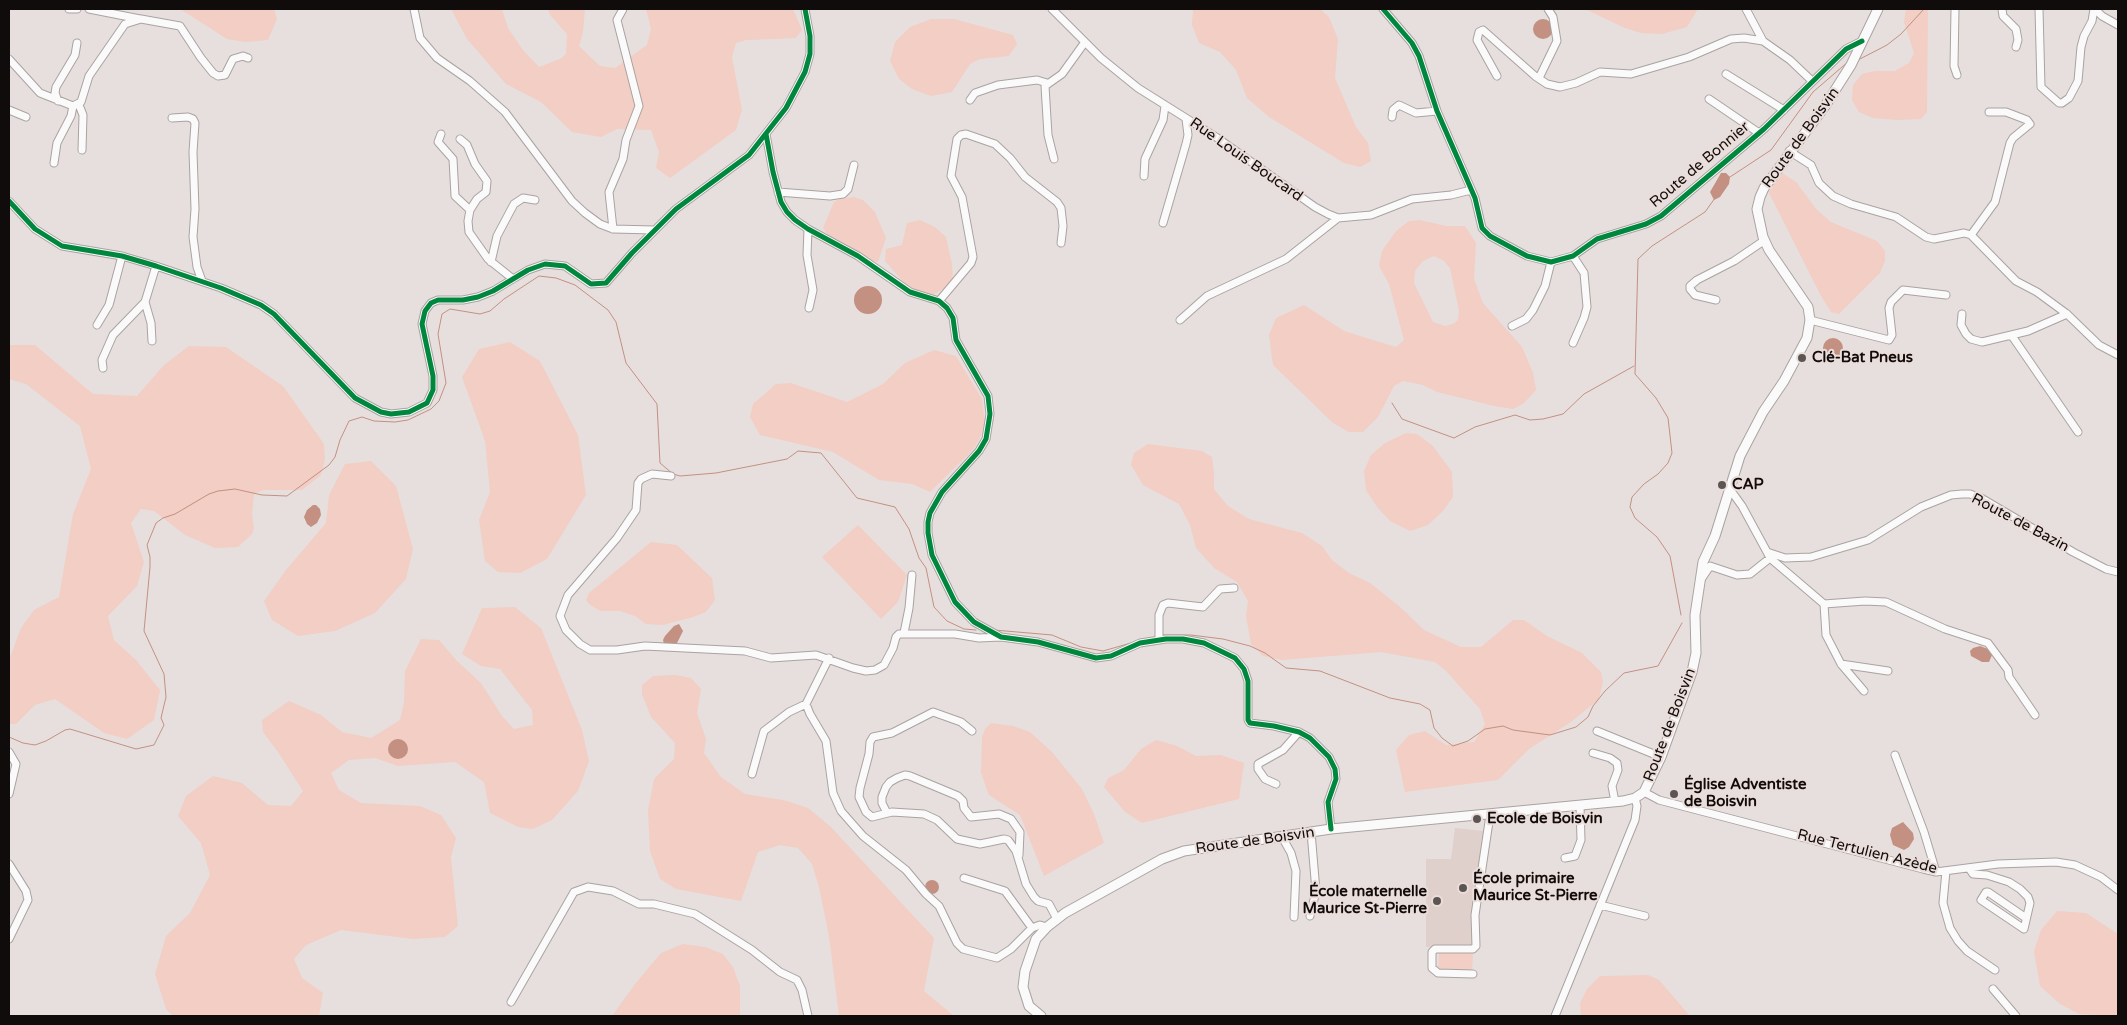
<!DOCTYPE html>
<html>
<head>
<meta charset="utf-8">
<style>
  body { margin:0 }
  #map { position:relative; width:2127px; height:1025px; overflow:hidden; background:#e7dfdd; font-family:"Varela Round",sans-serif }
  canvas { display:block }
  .frame { position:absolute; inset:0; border:10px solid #100c0b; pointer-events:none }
</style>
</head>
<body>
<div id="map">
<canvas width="2127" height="1025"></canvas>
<div class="frame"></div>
</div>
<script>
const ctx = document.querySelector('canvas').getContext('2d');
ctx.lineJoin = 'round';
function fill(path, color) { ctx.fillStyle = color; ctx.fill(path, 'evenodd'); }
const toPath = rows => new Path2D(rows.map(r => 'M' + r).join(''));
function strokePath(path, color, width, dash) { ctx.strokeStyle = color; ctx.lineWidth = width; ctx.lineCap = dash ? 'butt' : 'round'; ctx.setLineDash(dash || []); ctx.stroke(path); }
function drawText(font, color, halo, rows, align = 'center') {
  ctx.font = font + ' "Varela Round",sans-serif'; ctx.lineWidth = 4; ctx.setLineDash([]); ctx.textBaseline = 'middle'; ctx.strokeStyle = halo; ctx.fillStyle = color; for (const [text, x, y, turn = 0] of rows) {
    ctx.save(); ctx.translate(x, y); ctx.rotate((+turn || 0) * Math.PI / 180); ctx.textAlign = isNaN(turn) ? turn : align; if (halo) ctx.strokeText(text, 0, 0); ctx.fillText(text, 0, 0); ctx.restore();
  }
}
fill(toPath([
  [1455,828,1484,831,1473,947,1426,947,1426,859,1451,859]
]), '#dfd0cc');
fill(toPath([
  [180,9,274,9,277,19,268,40,245,42,227,39],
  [451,9,502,9,508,28,523,50,539,67,560,59,566,54,567,34,550,15,548,9,585,9,583,32,579,46,600,66,615,68,647,45,651,29,646,9,793,9,802,30,796,38,746,40,736,43,732,57,742,110,736,130,670,178,656,168,659,152,651,130,617,129,601,137,572,132,541,102,506,84,467,39],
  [1193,9,1320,9,1329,17,1338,39,1335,78,1356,127,1368,143,1371,161,1360,167,1344,163,1269,117,1247,98,1236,70,1220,52,1199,43,1192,25],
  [1585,9,1698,9,1687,27,1662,34,1641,33,1625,28],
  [1906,9,1928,9,1927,112,1921,119,1898,120,1873,118,1859,112,1852,100,1853,85,1862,74,1875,71,1895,71,1909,63,1914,53,1904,22],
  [931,19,954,19,1013,35,1017,44,1009,56,980,59,970,64,952,92,931,96,912,89,899,79,890,61,895,42,910,27],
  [1782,173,1796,182,1816,209,1831,222,1877,241,1885,251,1885,261,1880,273,1839,314,1831,312,1821,296,1769,193,1769,189],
  [854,197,863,200,875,212,886,238,878,262,872,261,828,235,823,228,834,202,839,199],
  [920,220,935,227,946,237,952,264,953,281,944,289,932,295,921,293,906,285,885,261,886,249,902,245,907,223],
  [1420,220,1446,226,1465,226,1476,243,1474,279,1483,303,1522,347,1533,373,1536,390,1524,403,1513,409,1494,406,1437,392,1423,385,1403,381,1394,386,1378,417,1363,432,1349,432,1333,423,1273,365,1269,335,1276,318,1304,305,1344,331,1396,347,1404,340,1389,284,1379,266,1382,251,1396,231,1409,221],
  [1434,256,1444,261,1450,268,1459,311,1458,320,1453,324,1445,326,1433,322,1414,283,1415,271,1423,261],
  [510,342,540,361,578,435,586,495,547,559,520,573,498,572,485,561,479,520,490,492,485,441,462,377,479,349],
  [9,345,35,345,93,394,137,396,164,365,189,346,226,347,283,386,324,444,325,459,321,475,302,490,263,490,254,494,252,515,254,528,252,534,238,547,215,548,185,535,154,511,141,509,131,523,144,562,137,586,108,616,114,640,136,660,160,690,154,720,127,739,104,733,55,699,35,705,16,724,9,724,9,660,21,628,34,610,59,597,73,514,91,469,80,426,26,384,9,379],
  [934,350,956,356,982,399,985,422,980,438,972,451,930,492,912,484,879,480,833,452,760,435,750,417,753,404,776,384,791,383,847,402,883,384,905,363],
  [1406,433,1417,434,1433,446,1452,472,1453,497,1443,511,1428,525,1410,531,1390,521,1377,507,1366,490,1364,471,1371,455,1385,443],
  [1148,444,1202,451,1212,457,1214,473,1214,489,1228,506,1249,519,1302,533,1322,546,1332,560,1349,573,1370,583,1399,606,1424,630,1461,647,1481,647,1513,620,1524,620,1547,636,1582,653,1601,672,1603,682,1599,699,1571,722,1529,749,1498,780,1405,792,1396,750,1409,735,1425,731,1446,745,1474,742,1485,724,1480,709,1446,671,1435,662,1381,652,1283,660,1263,656,1251,644,1246,616,1248,601,1237,582,1214,568,1196,548,1190,525,1179,504,1143,485,1131,465,1134,453],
  [371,461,396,486,413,549,406,579,375,613,335,631,298,636,272,620,264,601,286,570,326,523,329,495,345,464],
  [858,525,907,575,898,602,881,619,822,557],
  [651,542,677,545,712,578,715,600,706,612,693,617,663,625,646,624,635,616,620,611,600,611,589,604,586,600,589,593],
  [515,607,541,628,582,730,589,761,578,791,552,820,533,829,518,827,490,813,484,782,455,762,398,766,375,758,349,760,331,773,339,790,361,803,420,806,441,815,456,838,451,857,458,926,445,937,413,939,341,930,306,945,294,959,302,978,323,993,319,1016,173,1016,166,1009,155,974,166,936,190,913,210,875,201,843,178,816,186,796,213,776,242,783,268,805,291,806,303,791,278,752,263,732,262,720,289,701,321,715,342,732,371,738,400,720,404,702,405,671,421,639,439,640,457,661,481,683,502,716,514,729,533,725,532,710,500,669,481,666,462,654,482,608],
  [675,675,691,678,701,689,697,713,706,739,704,753,721,777,745,794,783,800,808,808,830,826,934,938,924,991,954,1016,839,1016,829,936,819,887,812,864,798,848,780,845,758,852,741,901,676,889,660,879,650,851,648,810,654,779,674,759,675,743,651,717,642,694,642,685,653,676],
  [991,723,1013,726,1030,732,1052,752,1082,789,1094,814,1104,843,1044,876,1020,815,989,795,981,773,982,737,985,729],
  [1156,740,1177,746,1196,756,1221,755,1244,763,1239,799,1142,823,1125,812,1104,787,1108,778,1124,770,1141,749],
  [2057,911,2086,913,2118,934,2118,1016,2079,1014,2060,1004,2040,986,2034,951,2041,930],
  [683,944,705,947,723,954,733,967,740,986,740,1016,612,1016,635,984,661,953],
  [1439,952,1473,953,1472,972,1438,971],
  [1648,975,1659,980,1690,1016,1581,1016,1580,1003,1587,989,1600,976]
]), '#f2cec4');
fill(toPath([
  '1533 29a10 10 0 1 1 20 0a10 10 0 1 1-20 0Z',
  [1721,173,1726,173,1730,177,1729,184,1720,197,1714,200,1710,192],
  '854 300a14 14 0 1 1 28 0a14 14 0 1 1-28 0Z',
  '1823 348a10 10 0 1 1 20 0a10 10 0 1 1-20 0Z',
  [313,505,316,505,320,509,321,515,317,523,311,527,307,524,304,517,307,510],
  [679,624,683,631,677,643,671,645,664,644,663,640,665,636,674,626],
  [1980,646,1988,649,1992,655,1989,662,1982,662,1971,656,1970,651,1973,648],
  '388 749a10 10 0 1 1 20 0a10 10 0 1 1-20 0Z',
  [1903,822,1913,833,1914,839,1909,847,1904,850,1893,845,1890,835,1892,828],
  '925 887a7 7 0 1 1 14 0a7 7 0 1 1-14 0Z'
]), '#c39081');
strokePath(toPath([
  [1858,60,1887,45,1901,34,1924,9],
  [1730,177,1771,150,1813,92,1849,61],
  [1392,403,1402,419,1454,438,1475,427,1515,415,1530,420,1543,419,1563,414,1584,394,1634,366],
  [1681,615,1670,556,1657,537,1635,518,1630,507,1632,497,1644,484,1658,474,1668,463,1672,453,1668,418,1656,398,1635,374,1638,259,1652,246,1705,212,1715,198],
  [994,630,1052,635,1081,647,1103,651,1131,643],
  [1162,635,1191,635,1223,639,1250,646,1265,653,1286,668,1320,671,1390,698,1420,704,1430,710,1434,728,1442,738,1453,746,1468,741,1485,729,1503,726,1513,730,1550,735,1576,727,1588,717,1593,706,1605,691,1624,673,1658,666,1682,623],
  [1145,639,1156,637],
  [9,737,23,743,35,745,46,741,65,730,70,729,136,749,154,745,164,725,161,718,166,697,164,674,144,631,150,567,150,557,147,545,156,523,163,518,175,514,209,494,218,491,235,489,262,495,287,496,329,465,335,457,340,440,349,421,362,417,374,421,395,422,408,420,431,409,439,401,446,383,438,334,442,314,450,309,480,314,490,311,504,299,539,276,556,278,575,285,608,310,616,322,626,363,657,404,660,463,673,474,680,476,716,473,787,459,798,451,821,453,857,498,895,507,909,529,919,558,926,568,934,607,947,621,964,629,976,630]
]), '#c39081', 1);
const minor = toPath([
  [69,9,77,9],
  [89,9,140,19],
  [414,9,420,38,437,58,470,81,505,112,572,201,585,213,600,224,613,229,654,230],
  [1052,9,1101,58,1138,88,1216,137,1315,207,1328,214,1338,218,1371,215,1412,199,1451,195,1471,190],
  [1383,9,1412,43,1419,56,1437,111,1475,198,1482,228,1490,236,1527,256,1551,262,1573,256,1597,239,1646,224,1661,216,1764,129,1846,49,1862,41],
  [1746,9,1763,41,1790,60,1812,81],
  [1955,9,1954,66,1957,75],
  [2002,9,2003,16,2016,29,2018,40,2016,47],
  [2039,9,2041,87,2059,103,2062,103,2069,98,2078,81,2081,47,2084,36,2092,21,2094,9],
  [2095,9,2102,16,2118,25],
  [9,59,40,93,73,106,81,102,89,76,125,24,141,19,180,26,201,58,213,73,218,76,225,75,233,59,243,56,248,58],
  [1726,74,1784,110],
  [1497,76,1477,40,1479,32,1483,30,1535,76,1547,84,1560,87,1576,83,1600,72,1631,74,1689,57,1731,39,1744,38,1763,41],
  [1539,78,1557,41,1553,17,1548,9],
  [1709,99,1759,133],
  [970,100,975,93,998,85,1037,80,1047,83],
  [58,101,55,93,56,87,75,55,77,43],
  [79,105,83,115,82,150],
  [9,110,26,117],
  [1392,117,1393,110,1399,105,1416,113,1437,111],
  [172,118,188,117,193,119,195,123,193,152,195,209,193,237,197,267,202,281],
  [441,134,438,142,453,159,455,196,470,210],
  [766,134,773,172,781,202,787,212,795,220,808,229,858,256,910,292,939,301,947,308,953,318,956,340,988,396,990,414,986,439,979,451,942,492,930,513,928,522,928,533,932,555,955,602,974,622,1001,637,1038,642,1096,658,1111,656,1140,643,1166,639,1183,639,1204,643,1235,658,1244,669,1248,681,1248,720,1250,723,1274,726,1299,732,1310,738,1329,757,1335,769,1336,779,1328,802,1331,829],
  [460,139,467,145,475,164,487,181,486,192,477,199,470,210,468,221,469,232,488,259,513,279],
  [1789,151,1811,165,1819,183,1833,196,1851,204,1896,217,1926,237,1934,239,1964,233,1971,235,2016,281,2037,292,2067,314,2099,345,2118,355],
  [1054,159,1048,135,1045,86,1062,74,1085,42],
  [54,163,57,143,71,116,73,106],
  [1144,176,1145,159,1163,120,1165,106],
  [778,192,830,196,843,194,848,189,854,165],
  [9,201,35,229,62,246,122,256,156,266,221,288,261,305,274,314,355,398,381,412,391,414,409,412,427,403,433,390,433,376,422,324,425,311,431,303,438,300,463,300,478,297,493,291,528,270,545,264,565,266,591,284,606,283,632,253,676,209,749,155,786,108,805,72,810,54,810,36,805,9],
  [1163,223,1186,144,1188,135,1186,119],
  [613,229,609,192,623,159,626,140,639,106,617,20,623,9],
  [808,229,807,255,813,290,809,308],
  [1971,235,1995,202,2010,143,2013,138,2030,124,2027,120,2006,112,1989,112],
  [491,262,497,236,514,204,523,198,535,200],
  [1716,300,1695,295,1690,289,1690,286,1697,280,1734,261,1765,240],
  [939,301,971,263,973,257,962,197,951,176,957,139,961,135,966,134,995,144,1010,158,1025,177,1057,202,1061,208,1063,226,1061,243],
  [1962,314,1961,325,1966,334,1971,339,1982,342,2028,331,2067,314],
  [1180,320,1207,296,1286,259,1338,218],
  [1810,320,1889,340,1892,335,1889,308,1891,302,1903,290,1946,295],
  [97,325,109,305,122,256],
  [1512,326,1526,319,1533,310,1545,286,1551,262],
  [2012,336,2078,432],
  [152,341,151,323,145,302,156,266],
  [1573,343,1584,318,1587,307,1584,273,1573,256],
  [103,368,102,360,113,335,145,302],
  [671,476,652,474,641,479,638,483,636,510,617,538,568,595,560,616,566,630,580,644,590,650,617,650,645,646,745,651,771,658,816,655,853,668,866,671,875,670,884,665,893,648,896,637,899,634,955,634,979,638,1001,637],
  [1729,488,1742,506,1767,552,1785,558,1811,557,1868,540,1921,507,1951,495,1962,494,1970,494,1981,498,2073,552,2106,569,2118,572],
  [1767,552,1770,558,1824,604,1826,635,1841,664,1864,691],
  [1702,578,1710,566,1737,575,1750,574,1770,558],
  [1824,604,1865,601,1886,602,1945,629,1988,643,2008,670,2009,677,2035,715],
  [904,633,909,608,912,575],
  [1159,640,1159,615,1163,605,1168,603,1203,607,1220,589,1234,588],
  [829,658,806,704,810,714,826,741,833,793,841,811,863,836,906,870,926,894,939,906,957,943,963,949,997,958,1011,949,1032,928,1040,925,1047,927],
  [1841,664,1888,671],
  [972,731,961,722,933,712,892,733,873,737,870,742,869,754,860,788,859,797,866,812,872,817,892,812,924,814,937,820,957,839,980,844,1004,839,1008,840,1016,851,1026,884,1034,897,1038,901,1049,904,1057,919],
  [1597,731,1661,757],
  [9,752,16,764,9,794],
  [1593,753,1610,758,1617,763,1618,770,1612,786,1615,802],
  [1895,755,1924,832,1936,872],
  [752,774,764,731,789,712,806,704],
  [1276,784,1265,779,1258,769,1258,764,1283,750,1299,732],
  [1644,792,1659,800,1923,869,1936,872,1998,864,2056,862,2075,865,2101,877,2118,890],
  [887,813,882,803,882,797,886,787,890,782,897,778,905,775,910,776,958,796,963,801,964,808,971,817,999,814,1011,819,1020,832,1019,855],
  [1282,837,1291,853,1296,871,1294,917],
  [1565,858,1575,856,1581,840,1580,806],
  [9,864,26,891,28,900,9,939],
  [1969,868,1973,874,1987,875,2009,882,2020,889,2028,897,2030,903,2024,929,1981,900,1986,892,1988,892,2026,918],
  [1946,871,1943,903,1950,928,1958,941,1967,951,1995,970],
  [964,878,1005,891,1032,928],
  [1600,905,1645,916],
  [1310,916,1316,891,1311,832],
  [1473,974,1438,973,1432,968,1432,952,1435,949,1473,949,1476,946,1475,915,1490,815],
  [1993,989,2016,1016],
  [511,1002,574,892,588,887,613,891,639,904,654,904,695,914,752,950,780,972,797,980,802,990,808,1016],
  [1555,1016,1635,820,1637,806,1635,798]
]);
const major = toPath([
  [1041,1016,1029,1006,1023,987,1025,971,1036,939,1047,927,1065,913,1162,859,1184,851,1331,829,1623,801,1635,798,1644,792,1661,757,1692,672,1696,653,1695,615,1703,562,1715,536,1740,456,1763,412,1784,381,1807,338,1810,320,1808,307,1769,250,1763,237,1757,209,1760,197,1764,188,1825,106,1851,65,1878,9]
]);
strokePath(minor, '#a9a3a1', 9);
strokePath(major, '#a9a3a1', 11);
strokePath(minor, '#fbfafa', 7);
strokePath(major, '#fbfafa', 9);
strokePath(toPath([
  [1383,9,1412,43,1419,56,1437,111,1475,198,1482,228,1490,236,1527,256,1551,262,1573,256,1597,239,1646,224,1661,216,1764,129,1846,49,1862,41],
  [766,134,773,172,781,202,787,212,795,220,808,229,858,256,910,292,939,301,947,308,953,318,956,340,988,396,990,414,986,439,979,451,942,492,930,513,928,522,928,533,932,555,955,602,974,622,1001,637,1038,642,1096,658,1111,656,1140,643,1166,639,1183,639,1204,643,1235,658,1244,669,1248,681,1248,720,1250,723,1274,726,1299,732,1310,738,1329,757,1335,769,1336,779,1328,802,1331,829],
  [9,201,35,229,62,246,122,256,156,266,221,288,261,305,274,314,355,398,381,412,391,414,409,412,427,403,433,390,433,376,422,324,425,311,431,303,438,300,463,300,478,297,493,291,528,270,545,264,565,266,591,284,606,283,632,253,676,209,749,155,786,108,805,72,810,54,810,36,805,9]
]), '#00873e', 5);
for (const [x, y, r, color] of [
  [1802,358,5,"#5b5654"],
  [1722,485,5,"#5b5654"],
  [1674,794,5,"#5b5654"],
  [1477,819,5,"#5b5654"],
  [1463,888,5,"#5b5654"],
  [1437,901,5,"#5b5654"]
]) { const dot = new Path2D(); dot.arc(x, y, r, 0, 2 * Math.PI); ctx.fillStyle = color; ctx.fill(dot); strokePath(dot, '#ebddd9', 2); }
drawText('15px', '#100c0b', '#ebddd9', [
  ["Route de Boisvin",1801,138,-54],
  ["Rue Louis Boucard",1246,160,35],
  ["Route de Bonnier",1700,165,-40],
  ["Route de Bazin",2020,523,28],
  ["Route de Boisvin",1670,725,-69],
  ["Route de Boisvin",1255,841,-8],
  ["Rue Tertulien Azède",1867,852,14]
]);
drawText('bold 15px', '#100c0b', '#ebddd9', [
  ["Clé-Bat Pneus",1812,358],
  ["CAP",1732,485],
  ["Église Adventiste",1684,785],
  ["de Boisvin",1684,802],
  ["Ecole de Boisvin",1487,819],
  ["École primaire",1473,879],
  ["Maurice St-Pierre",1473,896],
  ["École maternelle",1427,892,"right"],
  ["Maurice St-Pierre",1427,909,"right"]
], 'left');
</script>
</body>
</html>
